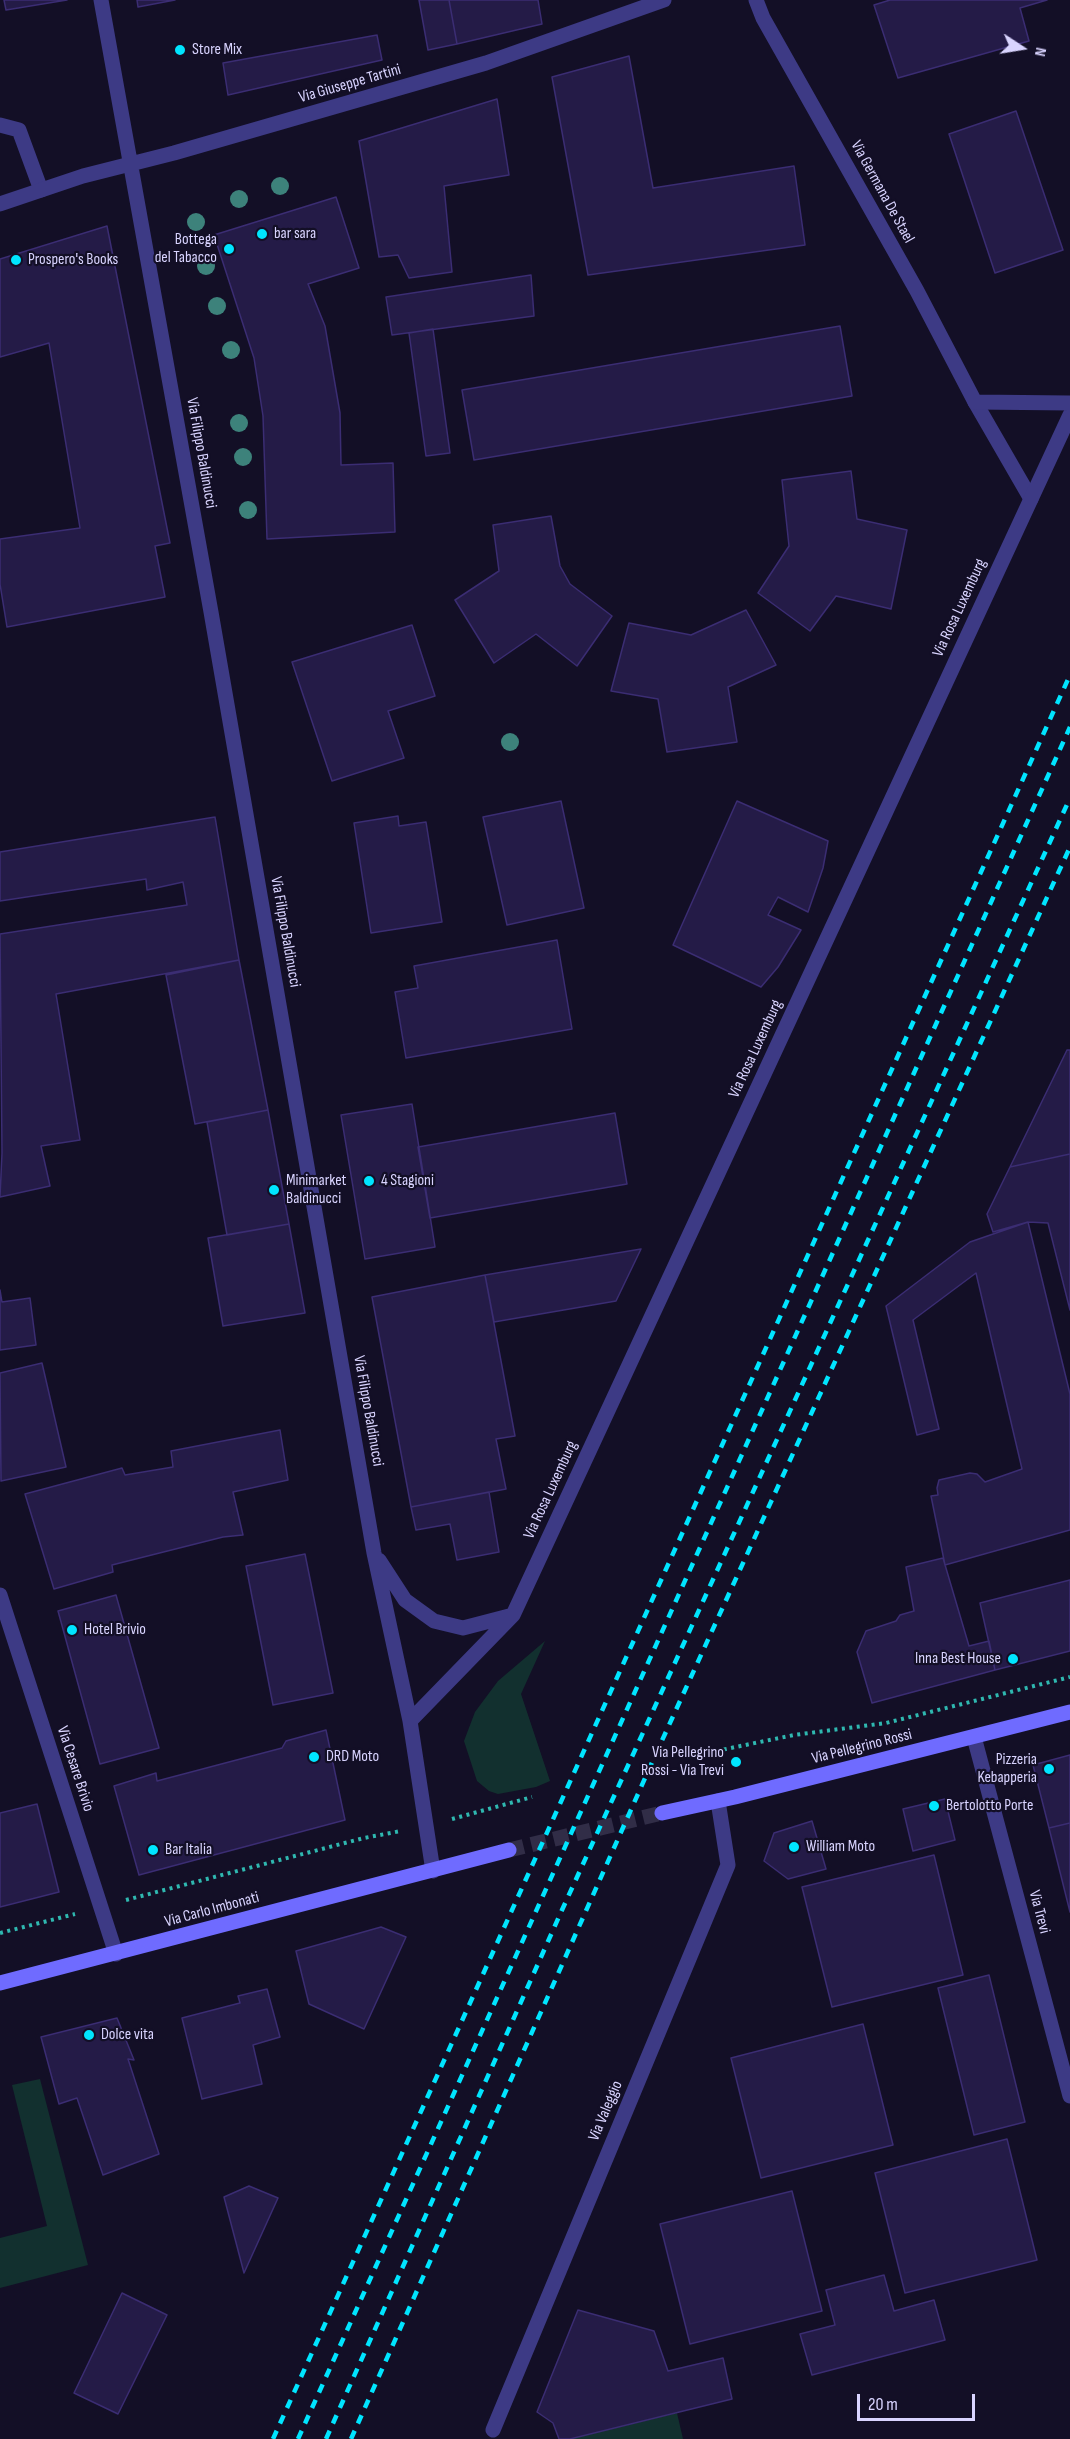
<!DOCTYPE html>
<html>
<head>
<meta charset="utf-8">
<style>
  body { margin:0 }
  #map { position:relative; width:1070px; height:2439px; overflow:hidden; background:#130f26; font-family:"Sofia Sans Condensed",sans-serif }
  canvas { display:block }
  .north { position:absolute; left:992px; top:18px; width:60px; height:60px; -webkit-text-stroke:4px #130f26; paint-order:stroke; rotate:102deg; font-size:16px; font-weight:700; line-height:24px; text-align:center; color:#d9d4ff }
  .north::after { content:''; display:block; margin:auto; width:21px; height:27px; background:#d9d4ff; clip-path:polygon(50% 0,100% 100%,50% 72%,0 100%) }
  .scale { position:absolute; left:857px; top:2394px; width:118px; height:27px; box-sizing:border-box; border:3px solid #d9d4ff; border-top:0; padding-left:8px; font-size:18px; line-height:21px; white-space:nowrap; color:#d9d4ff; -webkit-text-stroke:4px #130f26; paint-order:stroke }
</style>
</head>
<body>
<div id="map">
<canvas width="1070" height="2439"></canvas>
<div class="north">N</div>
<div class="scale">20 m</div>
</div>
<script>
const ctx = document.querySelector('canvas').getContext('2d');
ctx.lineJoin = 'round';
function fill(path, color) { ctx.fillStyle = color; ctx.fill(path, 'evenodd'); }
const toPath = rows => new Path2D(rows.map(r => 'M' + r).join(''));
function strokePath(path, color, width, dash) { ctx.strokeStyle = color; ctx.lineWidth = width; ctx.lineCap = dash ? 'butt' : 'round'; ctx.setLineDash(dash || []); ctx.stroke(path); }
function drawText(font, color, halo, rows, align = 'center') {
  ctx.font = font + ' "Sofia Sans Condensed",sans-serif'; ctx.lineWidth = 4.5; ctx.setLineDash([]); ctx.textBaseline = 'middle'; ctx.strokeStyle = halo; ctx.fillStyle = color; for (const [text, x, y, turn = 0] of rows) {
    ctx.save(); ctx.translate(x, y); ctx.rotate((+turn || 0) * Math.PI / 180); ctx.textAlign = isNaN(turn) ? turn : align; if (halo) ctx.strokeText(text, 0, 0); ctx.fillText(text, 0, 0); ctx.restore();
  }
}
fill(toPath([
  [545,1641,521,1694,550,1781,536,1787,498,1794,489,1791,477,1781,464,1741,475,1712,498,1681],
  [40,2079,88,2265,0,2288,0,2238,47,2226,12,2085],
  [677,2413,683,2439,570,2439]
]), '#12302f');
const building = toPath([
  [4,0,67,0,6,10,4,0],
  [137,0,175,0,138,7,137,0],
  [419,0,449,0,457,44,428,50,419,0],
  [449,0,538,0,542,24,457,44,449,0],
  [890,0,1047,0,1020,8,1029,41,898,78,874,5,890,0],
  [377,35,382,60,228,95,223,63,377,35],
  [629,56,653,188,794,166,805,245,588,275,552,77,629,56],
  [497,99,509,175,444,186,452,272,409,278,398,255,379,257,359,141,497,99],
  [1016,111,1063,250,995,273,949,134,1016,111],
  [336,197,359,268,308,284,325,326,340,413,341,465,393,463,395,532,267,539,263,416,254,358,214,235,336,197],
  [107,226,170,543,155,546,165,597,7,627,0,584,0,539,80,528,49,343,0,357,0,259,107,226],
  [531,275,534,316,392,335,386,297,531,275],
  [840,326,852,396,474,460,462,390,840,326],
  [433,329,450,453,426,456,409,333,433,329],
  [851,471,857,519,907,530,891,609,836,596,810,631,758,593,789,546,782,480,851,471],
  [551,516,560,566,570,584,612,616,577,666,536,634,494,663,455,600,499,571,493,525,551,516],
  [746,610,776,665,728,687,737,742,667,752,658,699,611,691,629,623,691,635,746,610],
  [412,625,435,696,388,711,404,758,332,781,292,662,412,625],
  [561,801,584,908,507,925,483,817,561,801],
  [737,801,828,841,823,868,808,912,778,897,768,915,801,930,778,967,761,987,673,945,737,801],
  [398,816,399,826,426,822,442,922,371,933,354,823,398,816],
  [215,817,239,960,56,994,80,1140,41,1146,50,1186,0,1197,2,1153,0,934,187,905,183,882,147,890,146,879,0,901,0,852,215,817],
  [557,940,572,1029,406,1058,395,992,418,988,414,966,557,940],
  [239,960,268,1110,195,1124,166,975,239,960],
  [1067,1050,1070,1050,1070,1154,1010,1167,1067,1050],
  [412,1104,435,1247,365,1259,341,1115,412,1104],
  [268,1110,289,1224,227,1235,207,1122,268,1110],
  [615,1113,627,1184,430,1218,418,1147,615,1113],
  [1070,1154,1070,1310,1048,1223,1028,1222,993,1232,987,1214,1010,1167,1070,1154],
  [1028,1222,1070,1394,1070,1530,945,1565,931,1496,938,1495,937,1488,939,1480,970,1473,977,1474,985,1482,1022,1469,976,1273,913,1320,939,1429,917,1435,886,1306,970,1242,1028,1222],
  [289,1224,305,1313,223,1326,208,1238,289,1224],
  [641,1249,616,1301,494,1322,485,1275,641,1249],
  [485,1275,515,1436,496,1439,506,1489,411,1507,372,1297,485,1275],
  [0,1290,2,1302,30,1298,36,1345,0,1350,0,1290],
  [42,1363,66,1467,1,1481,0,1373,42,1363],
  [280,1430,288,1480,233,1492,243,1535,223,1537,112,1565,113,1572,54,1589,25,1494,122,1468,125,1475,173,1467,171,1451,280,1430],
  [489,1492,499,1552,457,1560,450,1524,416,1530,411,1507,489,1492],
  [305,1554,333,1693,273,1705,246,1566,305,1554],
  [943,1558,969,1646,989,1641,995,1670,872,1703,857,1652,866,1631,896,1621,900,1615,914,1611,906,1567,943,1558],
  [1070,1580,1070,1651,995,1670,980,1603,1070,1580],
  [116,1595,159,1748,100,1764,58,1611,116,1595],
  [326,1730,345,1820,139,1875,114,1786,156,1773,157,1781,282,1748,286,1741,326,1730],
  [1070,1755,1070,1823,1049,1828,1033,1765,1070,1755],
  [945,1799,955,1840,913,1851,903,1809,945,1799],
  [37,1804,59,1892,0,1907,0,1813,37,1804],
  [812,1821,826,1869,788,1879,764,1861,774,1833,812,1821],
  [1070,1823,1070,1912,1049,1828,1070,1823],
  [934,1855,963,1975,832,2007,802,1887,934,1855],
  [381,1927,406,1937,364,2029,309,2004,296,1951,381,1927],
  [989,1975,1025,2122,974,2135,938,1988,989,1975],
  [267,1989,280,2037,253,2045,262,2084,202,2099,182,2018,240,2003,238,1996,267,1989],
  [117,2018,134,2060,128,2059,159,2154,103,2175,77,2098,59,2104,41,2037,117,2018],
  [863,2024,893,2145,761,2178,731,2058,863,2024],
  [1007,2139,1037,2260,905,2293,875,2173,1007,2139],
  [249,2186,278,2198,244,2273,224,2197,249,2186],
  [792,2191,822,2311,690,2344,660,2224,792,2191],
  [884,2275,894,2311,934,2300,945,2340,812,2375,800,2334,835,2325,826,2290,884,2275],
  [122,2293,167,2315,118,2414,74,2393,122,2293],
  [578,2310,654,2331,668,2371,723,2358,732,2399,570,2439,559,2439,553,2423,537,2412,578,2310]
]);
fill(building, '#241b47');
strokePath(building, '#3b2d73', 1.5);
strokePath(toPath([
  [509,1850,662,1813]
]), '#312d47', 15, [15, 8]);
strokePath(toPath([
  [687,1757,794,1735,886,1723,1070,1677],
  [452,1819,532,1797],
  [126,1900,364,1838,401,1831],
  [0,1933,75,1914]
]), '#2fb8b0', 4, [3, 4.5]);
strokePath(toPath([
  [0,125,19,130,41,190],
  [975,402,1031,499]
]), '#3d3a85', 15);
strokePath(toPath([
  [101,0,211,612,374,1553,410,1721,433,1871],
  [756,0,763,18,917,291,975,402,1070,403],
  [0,204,83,176,174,153,486,63,664,0],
  [379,1560,405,1600,434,1621,463,1628,513,1615],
  [0,1595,116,1954],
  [410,1721,513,1615,1070,415],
  [974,1737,1070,2096],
  [493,2430,728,1865,718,1801]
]), '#3d3a85', 15);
strokePath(toPath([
  [662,1813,735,1797,1070,1712],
  [0,1983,509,1850]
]), '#6f6bff', 15);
strokePath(toPath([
  [273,2439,1070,675],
  [298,2439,1070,727],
  [326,2439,562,1910,1070,798],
  [351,2439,654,1758,1070,847]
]), '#00e5ff', 4.5, [9, 8]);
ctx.fillStyle = '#3d827b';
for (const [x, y] of [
  [280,186],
  [239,199],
  [196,222],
  [206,266],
  [217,306],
  [231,350],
  [239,423],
  [243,457],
  [248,510],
  [510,742]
]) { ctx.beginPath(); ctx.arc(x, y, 9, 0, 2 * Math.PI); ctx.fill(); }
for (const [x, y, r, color] of [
  [180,50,6,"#00e5ff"],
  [262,234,6,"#00e5ff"],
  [229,249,6,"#00e5ff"],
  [16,260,6,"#00e5ff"],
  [369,1181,6,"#00e5ff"],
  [274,1190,6,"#00e5ff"],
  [72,1630,6,"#00e5ff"],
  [1013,1659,6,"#00e5ff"],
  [314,1757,6,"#00e5ff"],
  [736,1762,6,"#00e5ff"],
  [1049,1769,6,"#00e5ff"],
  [934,1806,6,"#00e5ff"],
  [794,1847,6,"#00e5ff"],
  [153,1850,6,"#00e5ff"],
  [89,2035,6,"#00e5ff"]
]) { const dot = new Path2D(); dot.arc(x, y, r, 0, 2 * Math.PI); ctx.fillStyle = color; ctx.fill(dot); strokePath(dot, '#130f26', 2); }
drawText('16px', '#d9d4ff', '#130f26', [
  ["Store Mix",192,50],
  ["bar sara",274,234],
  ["Bottega",217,240,"right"],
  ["del Tabacco",217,258,"right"],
  ["Prospero's Books",28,260],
  ["Minimarket",286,1181],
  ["Baldinucci",286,1199],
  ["4 Stagioni",381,1181],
  ["Hotel Brivio",84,1630],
  ["Inna Best House",1001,1659,"right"],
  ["Via Pellegrino",724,1753,"right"],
  ["Rossi - Via Trevi",724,1771,"right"],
  ["DRD Moto",326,1757],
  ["Pizzeria",1037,1760,"right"],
  ["Kebapperia",1037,1778,"right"],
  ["Bertolotto Porte",946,1806],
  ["William Moto",806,1847],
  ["Bar Italia",165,1850],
  ["Dolce vita",101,2035]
], 'left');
drawText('16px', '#d9d4ff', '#130f26', [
  ["Via Giuseppe Tartini",350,84,-16],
  ["Via Germana De Stael",882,192,61],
  ["Via Filippo Baldinucci",201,453,80],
  ["Via Rosa Luxemburg",960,608,-65],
  ["Via Filippo Baldinucci",285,932,80],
  ["Via Rosa Luxemburg",756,1049,-65],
  ["Via Filippo Baldinucci",368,1411,80],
  ["Via Rosa Luxemburg",551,1490,-65],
  ["Via Pellegrino Rossi",862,1747,-14],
  ["Via Cesare Brivio",75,1769,72],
  ["Via Carlo Imbonati",212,1910,-15],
  ["Via Trevi",1039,1912,75],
  ["Via Valeggio",606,2111,-67]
]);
</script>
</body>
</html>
